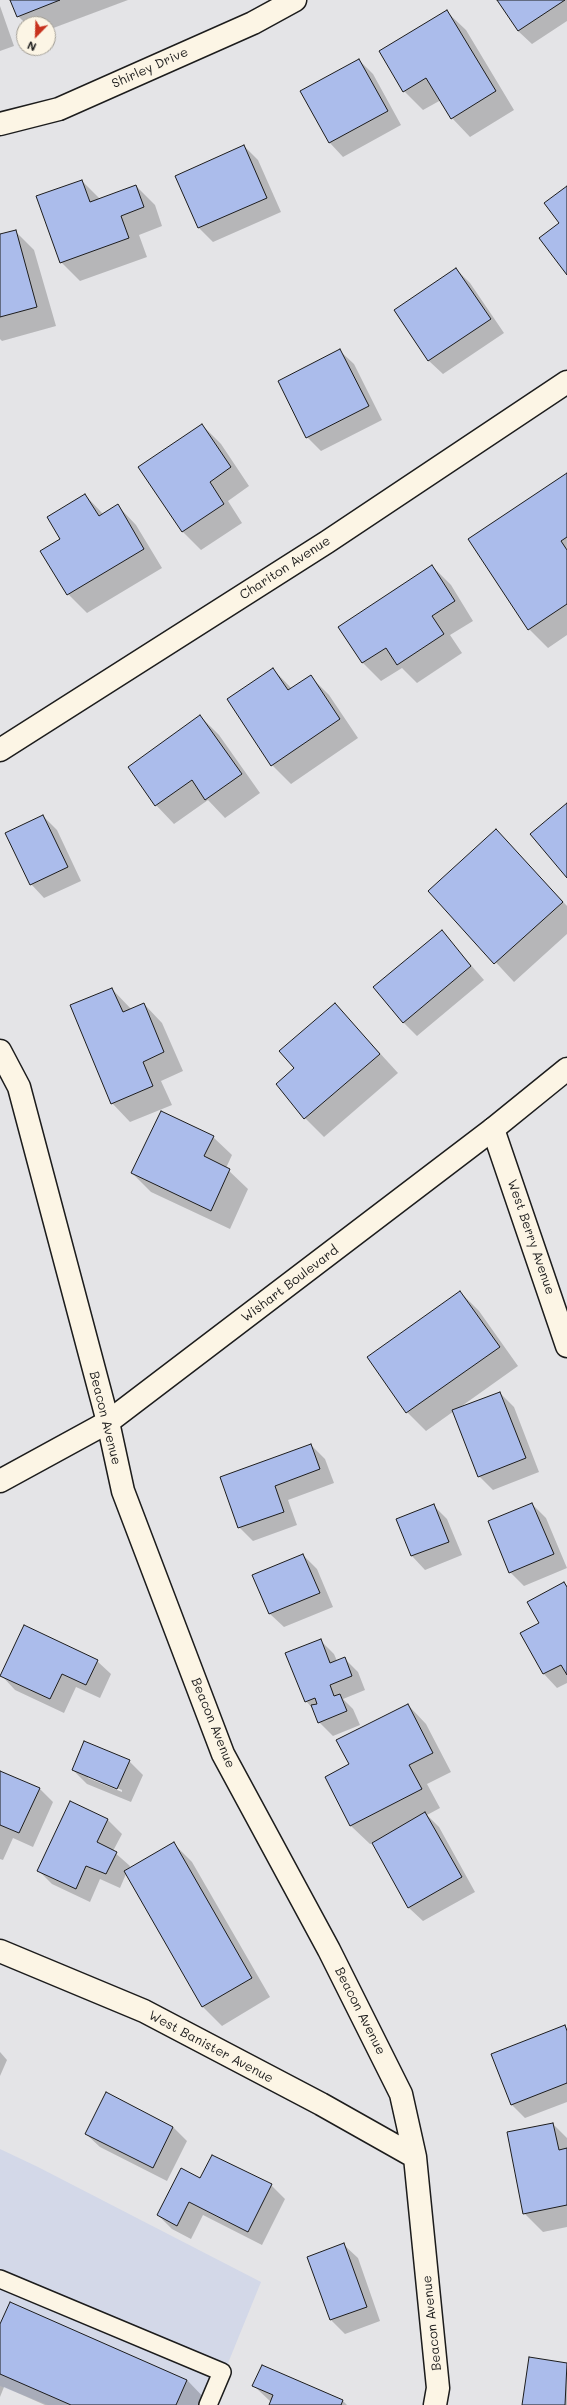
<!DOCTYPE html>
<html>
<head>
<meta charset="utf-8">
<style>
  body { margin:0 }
  #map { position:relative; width:567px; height:2405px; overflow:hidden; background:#e4e4e7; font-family:Mali,sans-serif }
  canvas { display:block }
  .north { position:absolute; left:16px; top:16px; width:40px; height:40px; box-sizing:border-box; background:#fcf5e5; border:1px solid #a29e95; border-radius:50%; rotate:203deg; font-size:11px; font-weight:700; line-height:16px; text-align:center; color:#1c1c1c }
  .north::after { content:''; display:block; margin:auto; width:14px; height:18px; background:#c8321e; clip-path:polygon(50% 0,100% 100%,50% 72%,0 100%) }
</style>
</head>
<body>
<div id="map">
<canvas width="567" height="2405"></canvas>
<div class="north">N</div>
</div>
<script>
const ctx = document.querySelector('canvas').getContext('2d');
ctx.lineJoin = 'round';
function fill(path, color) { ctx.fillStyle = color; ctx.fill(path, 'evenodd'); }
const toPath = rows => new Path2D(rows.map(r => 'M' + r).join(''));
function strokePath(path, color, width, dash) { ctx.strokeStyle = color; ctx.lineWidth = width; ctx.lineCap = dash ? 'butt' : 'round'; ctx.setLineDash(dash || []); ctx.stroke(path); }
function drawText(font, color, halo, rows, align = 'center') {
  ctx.font = font + ' Mali,sans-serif'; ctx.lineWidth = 3; ctx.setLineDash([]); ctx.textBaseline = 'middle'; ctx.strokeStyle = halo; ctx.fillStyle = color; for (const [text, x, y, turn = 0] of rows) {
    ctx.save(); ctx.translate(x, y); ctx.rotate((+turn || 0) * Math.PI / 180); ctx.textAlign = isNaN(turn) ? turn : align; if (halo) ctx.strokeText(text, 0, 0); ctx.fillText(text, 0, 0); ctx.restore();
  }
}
fill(toPath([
  [0,2149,38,2167,261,2282,211,2405,48,2405,0,2386]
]), '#d3d8e8');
fill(toPath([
  [12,0,128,0,48,30,48,24,26,24,18,16],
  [498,0,567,0,567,21,532,44,518,31],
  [0,6,14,46,0,51],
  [447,12,466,30,514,110,470,137,452,118,441,100,423,110,404,91,380,52],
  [359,60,373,74,401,125,343,157,330,143,302,91],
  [244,146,258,160,281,212,213,242,199,228,176,176],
  [82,181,100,199,136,186,155,205,162,226,139,235,147,257,80,281,61,262],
  [15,231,34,250,56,326,2,341,0,339,0,235],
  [456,269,470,283,504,333,443,374,429,361,395,310],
  [340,351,354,364,382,420,321,451,307,437],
  [202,425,221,444,249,486,228,501,242,523,201,550,182,531],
  [567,474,567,635,548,648,529,629],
  [85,495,103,514,118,506,136,525,162,568,87,613,68,594,61,540],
  [432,566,451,585,473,621,450,635,462,653,417,683,402,668,381,681,363,663,340,627],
  [273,669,292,689,310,676,329,695,358,738,291,784,272,765,228,700],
  [200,716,219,735,260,793,225,818,208,800,174,824,156,805],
  [43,816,57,830,81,881,44,898,31,884],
  [496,830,567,906,567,934,514,982,430,891],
  [442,932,484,980,417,1036,403,1022],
  [112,989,131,1009,144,1004,162,1023,183,1071,161,1081,172,1105,130,1122,112,1103],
  [335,1004,398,1073,324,1137,305,1118,277,1084,295,1069],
  [213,1137,232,1155,226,1168,248,1189,230,1229,151,1192,132,1173],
  [460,1292,479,1311,518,1366,459,1408,500,1393,514,1407,539,1472,493,1490,479,1476,454,1411,426,1431,407,1412,368,1358],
  [311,1445,325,1459,334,1483,288,1500,297,1525,253,1541,239,1527,221,1478],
  [532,1504,546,1518,567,1568,524,1586,510,1572],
  [433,1505,447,1519,462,1555,425,1570,412,1556,397,1519],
  [303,1555,317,1569,333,1607,284,1627,270,1614],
  [564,1583,567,1586,567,1683,557,1688,544,1674,521,1633,540,1623],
  [320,1640,334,1654,337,1661,344,1658,358,1672,365,1690,343,1699,353,1709,360,1725,333,1736,319,1722,314,1710,306,1701],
  [97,1661,111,1674,100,1698,76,1687,64,1713,15,1690,2,1676],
  [408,1705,426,1724,451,1772,427,1784,440,1808,427,1815,439,1827,475,1892,423,1921,409,1908,373,1843,370,1844,351,1826,326,1777,350,1765],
  [129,1761,143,1775,131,1802,87,1784,73,1770],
  [88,1776,122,1790,122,1792,88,1778],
  [0,1772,39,1788,53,1802,33,1847,13,1838,3,1860,0,1859],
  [70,1803,108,1820,122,1834,113,1851,130,1866,128,1870,173,1843,192,1862,270,1997,222,2026,203,2007,126,1874,120,1888,100,1879,90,1902,52,1884,38,1870],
  [564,2026,567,2029,567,2102,525,2118,512,2105],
  [0,2052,7,2060,0,2076],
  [106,2094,173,2127,187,2141,167,2181,100,2147,86,2134],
  [553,2124,567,2138,567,2227,543,2232,524,2213],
  [201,2179,271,2185,285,2199,262,2245,203,2215,191,2239,172,2229,158,2215],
  [344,2245,358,2258,380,2321,345,2334,331,2320,308,2258],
  [0,2327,187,2380,209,2403,208,2405,45,2405,4,2387,0,2397],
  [530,2358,567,2364,567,2405,523,2405],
  [263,2366,343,2401,347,2405,270,2405,271,2402,254,2386]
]), '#0003');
const building = toPath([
  [10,0,60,0,17,17,10,0],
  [497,0,565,0,518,31,497,0],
  [447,10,496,91,451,119,426,78,403,92,379,51,447,10],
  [359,59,388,111,329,143,300,91,359,59],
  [244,145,267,198,198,228,175,176,244,145],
  [82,180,90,202,136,185,144,207,121,216,129,238,60,263,36,196,82,180],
  [567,186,567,275,539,238,559,223,544,203,567,186],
  [16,230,37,307,0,317,0,234,16,230],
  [456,268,491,319,428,361,394,310,456,268],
  [340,349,369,406,306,438,278,381,340,349],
  [202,424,231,467,210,482,224,504,182,532,138,467,202,424],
  [567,473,567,537,561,541,567,550,567,604,528,630,468,539,567,473],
  [85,494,99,516,118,504,144,549,67,595,40,551,60,539,47,517,85,494],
  [432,565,455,601,432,616,444,634,397,665,386,648,362,663,338,627,432,565],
  [273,668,288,690,311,675,340,719,271,766,227,699,273,668],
  [200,715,242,774,205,800,192,780,155,806,128,767,200,715],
  [567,803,567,878,530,834,567,803],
  [43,815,68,867,30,885,5,833,43,815],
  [496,829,563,902,494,964,428,891,496,829],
  [442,930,471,966,403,1023,373,987,442,930],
  [112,988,123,1012,144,1003,164,1052,143,1062,153,1086,111,1104,70,1005,112,988],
  [335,1003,380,1054,304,1119,276,1084,294,1068,279,1051,335,1003],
  [161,1111,214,1136,204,1156,230,1169,211,1211,131,1173,161,1111],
  [460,1291,500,1347,406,1413,367,1357,460,1291],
  [500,1392,526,1458,478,1477,452,1410,500,1392],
  [311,1444,320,1469,275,1486,284,1512,238,1528,220,1477,311,1444],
  [532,1503,554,1554,509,1573,488,1521,532,1503],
  [434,1504,449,1542,411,1556,396,1519,434,1504],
  [303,1554,320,1593,269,1614,252,1575,303,1554],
  [564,1582,567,1587,567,1675,561,1665,543,1674,520,1633,539,1623,527,1602,564,1582],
  [24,1625,98,1660,86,1685,62,1674,50,1699,0,1676,24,1625],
  [321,1639,330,1663,345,1657,352,1676,330,1685,334,1696,340,1694,347,1711,318,1723,311,1705,317,1704,315,1698,305,1702,285,1653,321,1639],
  [408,1704,433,1753,409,1765,422,1789,350,1826,325,1777,349,1764,336,1740,408,1704],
  [84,1741,130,1760,117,1789,72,1770,84,1741],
  [0,1771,40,1788,19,1833,0,1825,0,1771],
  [70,1801,108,1819,97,1842,117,1852,106,1874,86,1866,76,1889,37,1871,70,1801],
  [425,1812,462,1877,408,1908,372,1843,425,1812],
  [174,1842,252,1978,202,2007,124,1871,174,1842],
  [565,2025,567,2031,567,2083,511,2105,491,2054,565,2025],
  [106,2092,173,2127,153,2168,85,2134,106,2092],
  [553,2123,559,2150,567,2148,567,2205,523,2214,507,2132,553,2123],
  [212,2155,272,2184,248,2232,189,2202,177,2226,157,2215,181,2168,200,2178,212,2155],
  [344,2243,367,2307,330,2320,307,2257,344,2243],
  [10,2302,187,2380,176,2405,71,2405,0,2374,0,2324,10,2302],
  [529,2357,567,2363,565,2405,522,2405,529,2357],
  [262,2365,343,2400,341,2405,269,2405,273,2395,252,2386,262,2365]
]);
fill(building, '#abbceb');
strokePath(building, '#1c1c1c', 1);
const service = toPath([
  [0,2279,222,2372,208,2405]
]);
const minor = toPath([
  [0,124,59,109,253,23,295,0],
  [0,750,327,542,567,382],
  [0,1051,19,1087,108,1422,123,1491,223,1754,329,1950,401,2094,415,2157,438,2388,435,2405],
  [493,1129,567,1346],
  [0,1951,144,2011,321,2104,415,2157]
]);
const tertiary = toPath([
  [0,1481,108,1422,493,1129,567,1069]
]);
strokePath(service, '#1c1c1c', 20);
strokePath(minor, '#1c1c1c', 25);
strokePath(tertiary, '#1c1c1c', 25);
strokePath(service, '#fcf5e5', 17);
strokePath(minor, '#fcf5e5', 22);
strokePath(tertiary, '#fcf5e5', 22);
drawText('13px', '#1c1c1c', '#fcf5e5', [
  ["Shirley Drive",150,68,-24],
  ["Chariton Avenue",285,568,-33],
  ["West Berry Avenue",531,1237,71],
  ["Wishart Boulevard",290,1284,-37],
  ["Beacon Avenue",105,1418,76],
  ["Beacon Avenue",213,1723,68],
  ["Beacon Avenue",360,2011,63],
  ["West Banister Avenue",211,2047,28],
  ["Beacon Avenue",432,2323,-96]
]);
</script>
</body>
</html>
